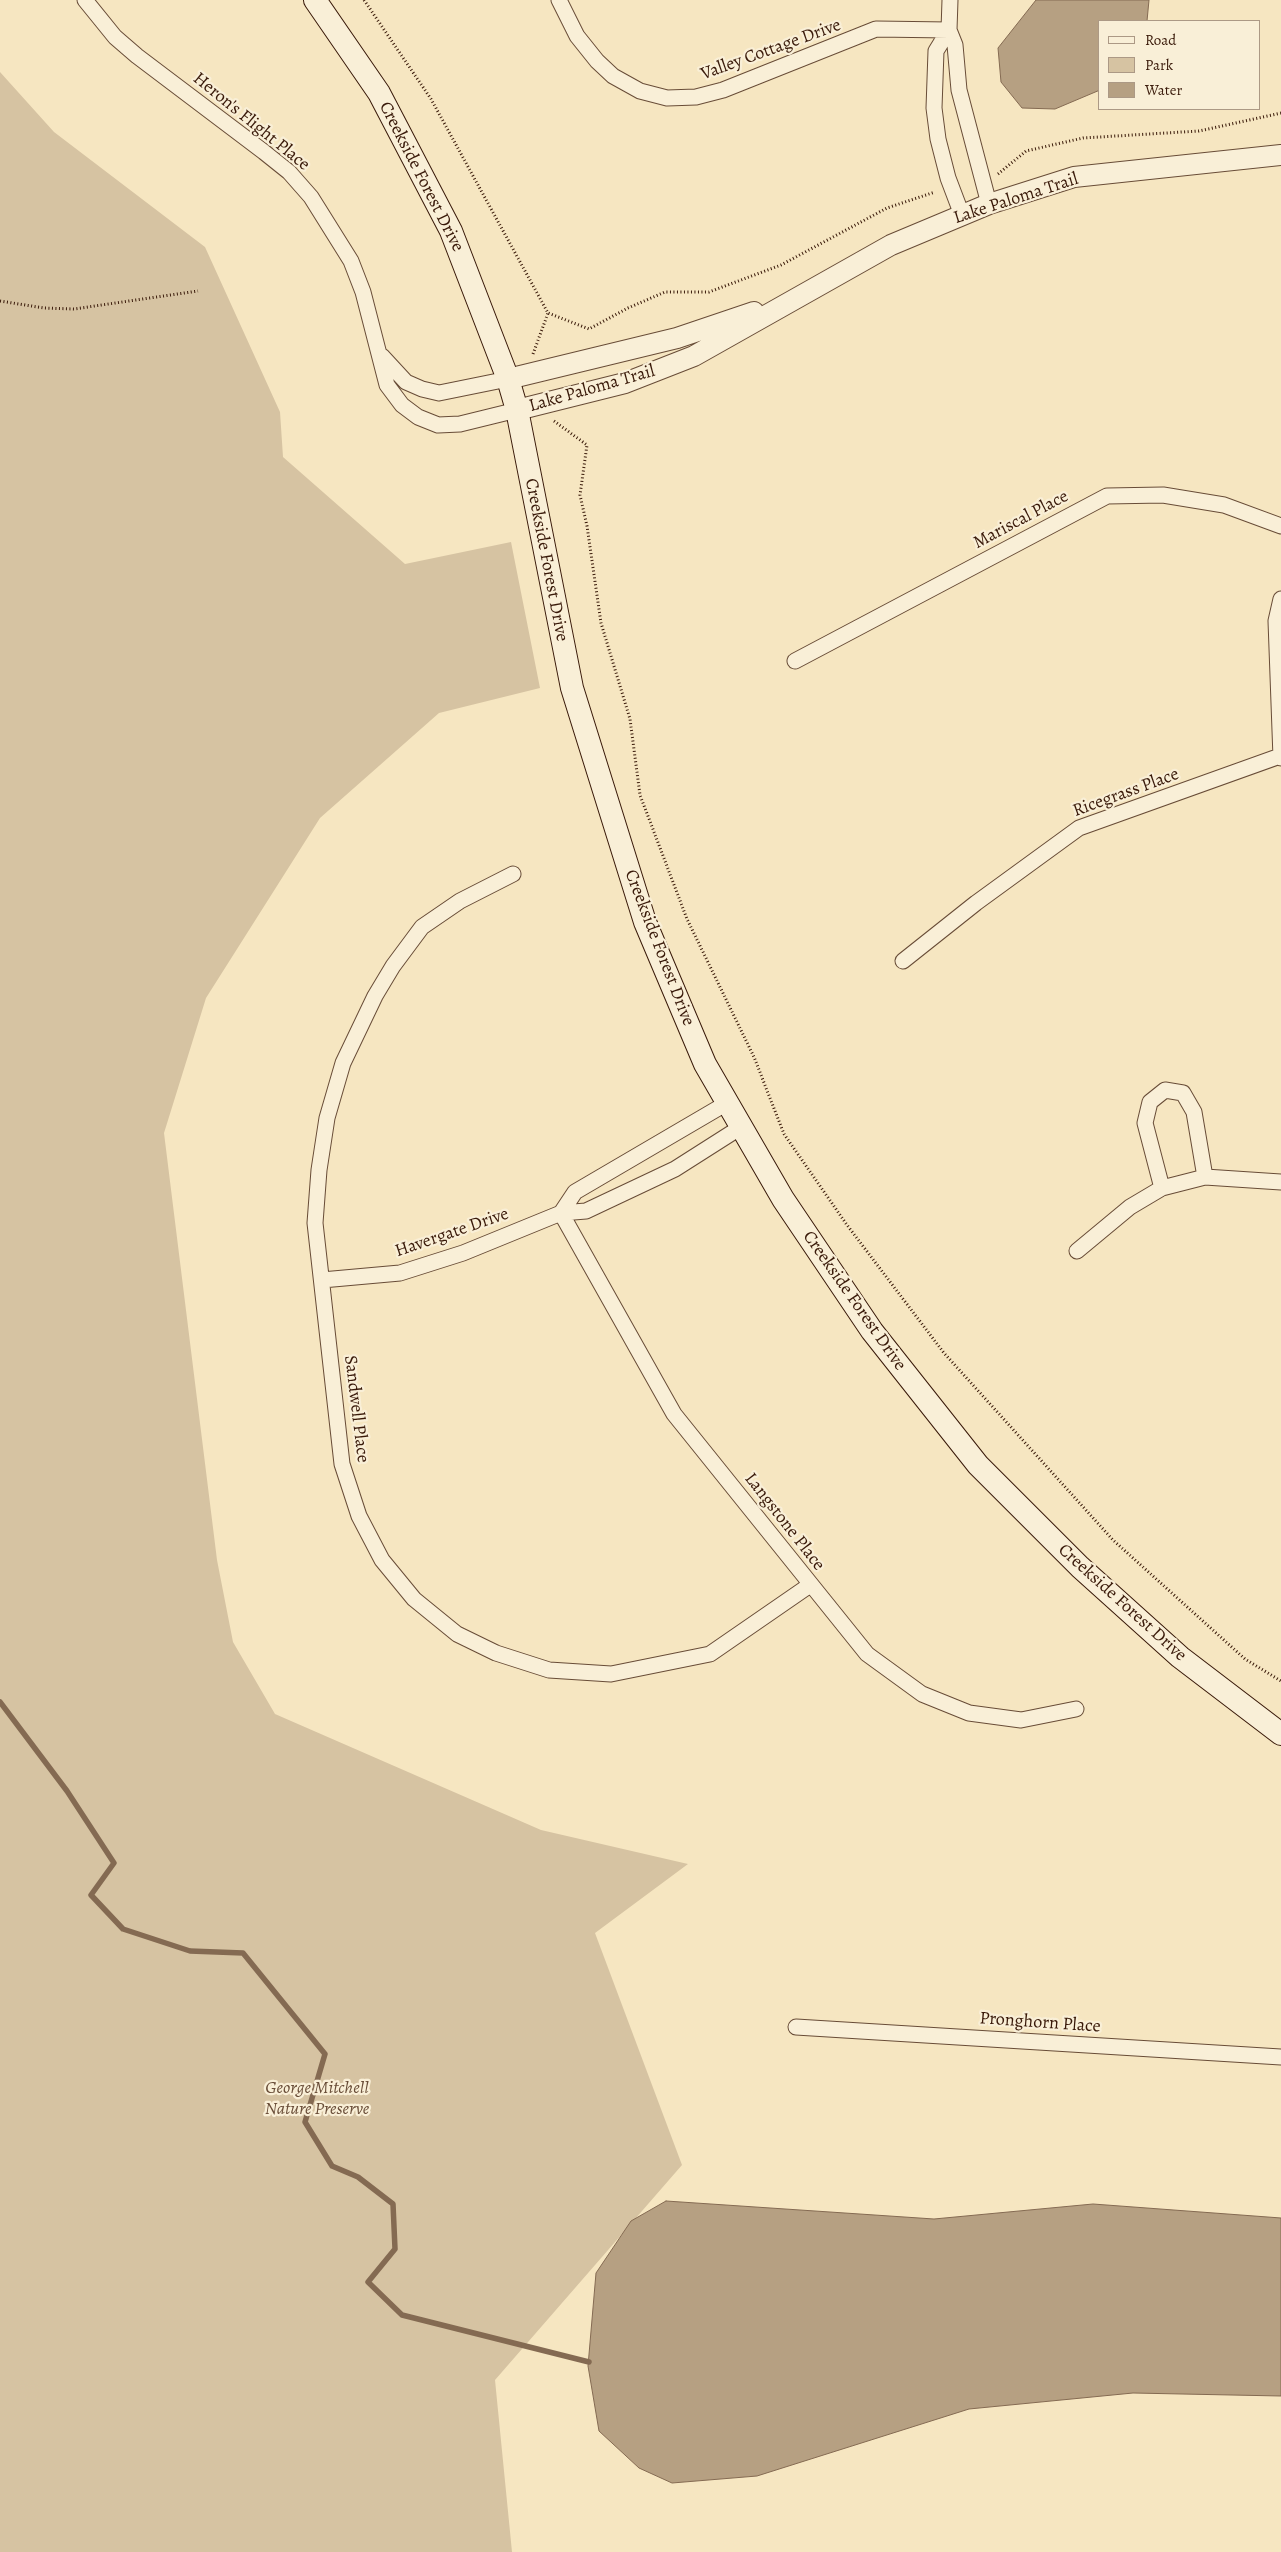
<!DOCTYPE html>
<html>
<head>
<meta charset="utf-8">
<style>
  body { margin:0 }
  #map { position:relative; width:1281px; height:2552px; overflow:hidden; background:#f6e6c1; font-family:Alegreya,serif }
  canvas { display:block }
  .legend { position:absolute; left:1098px; top:20px; width:162px; height:90px; box-sizing:border-box; background:#f9efd7; border:1px solid #ac9985; margin:0; padding:6px 9px; list-style:none; font-size:15px; color:#391909 }
  .legend li { display:flex; align-items:center; gap:10px; height:25px }
  .legend b { width:25px; border:1px solid #ac9985 }
</style>
</head>
<body>
<div id="map">
<canvas width="1281" height="2552"></canvas>
<ul class="legend">
<li><b style="height:6px;background:#f9efd7"></b>Road</li>
<li><b style="height:14px;background:#d6c3a2"></b>Park</li>
<li><b style="height:14px;background:#b6a082"></b>Water</li>
</ul>
</div>
<script>
const ctx = document.querySelector('canvas').getContext('2d');
ctx.lineJoin = 'round';
function fill(path, color) { ctx.fillStyle = color; ctx.fill(path, 'evenodd'); }
const toPath = rows => new Path2D(rows.map(r => 'M' + r).join(''));
function strokePath(path, color, width, dash) { ctx.strokeStyle = color; ctx.lineWidth = width; ctx.lineCap = dash ? 'butt' : 'round'; ctx.setLineDash(dash || []); ctx.stroke(path); }
function drawText(font, color, halo, rows, align = 'center') {
  ctx.font = font + ' Alegreya,serif'; ctx.lineWidth = 4.5; ctx.setLineDash([]); ctx.textBaseline = 'middle'; ctx.strokeStyle = halo; ctx.fillStyle = color; for (const [text, x, y, turn = 0] of rows) {
    ctx.save(); ctx.translate(x, y); ctx.rotate((+turn || 0) * Math.PI / 180); ctx.textAlign = isNaN(turn) ? turn : align; if (halo) ctx.strokeText(text, 0, 0); ctx.fillText(text, 0, 0); ctx.restore();
  }
}
fill(toPath([
  [0,72,54,132,205,247,280,412,283,457,405,564,511,542,540,688,439,713,320,818,206,998,164,1133,217,1560,233,1642,275,1714,541,1830,688,1864,595,1933,682,2165,495,2380,512,2552,0,2552]
]), '#d6c3a2');
const water = toPath([
  [1036,0,1149,0,1147,21,1100,21,1100,90,1055,109,1022,108,1001,82,998,48,1036,0],
  [666,2201,934,2219,1093,2204,1281,2218,1281,2396,1133,2393,969,2409,757,2476,672,2483,639,2468,599,2431,588,2366,596,2273,631,2221,666,2201]
]);
fill(water, '#b6a082');
strokePath(water, '#846a52', 1);
strokePath(toPath([
  [0,1702,67,1791,114,1863,91,1895,123,1929,190,1951,243,1953,325,2054,305,2122,332,2166,358,2177,393,2204,395,2249,368,2282,402,2315,589,2362]
]), '#846a52', 5.5);
const minor = toPath([
  [85,0,115,37,137,56,264,152,289,172,311,197,351,261,363,292,387,385,402,405,418,417,438,425,460,424,517,410],
  [559,0,577,36,597,61,613,76,640,91,667,98,696,97,723,90,876,29,949,30],
  [950,0,949,30,955,45,959,90,989,204],
  [949,30,936,51,934,108,938,139,948,178,962,215],
  [382,356,406,382,422,389,439,393,508,379],
  [1281,599,1276,621,1281,758],
  [795,661,1107,496,1163,495,1224,505,1281,526],
  [513,874,460,901,422,927,393,966,375,996,343,1063,327,1118,319,1170,315,1223,342,1464,359,1516,382,1560,414,1599,457,1634,496,1653,549,1670,611,1674,710,1654,810,1585],
  [903,961,976,903,1079,828,1280,756],
  [1162,1188,1145,1123,1150,1102,1165,1090,1183,1093,1194,1112,1205,1177],
  [561,1213,674,1414,867,1654,922,1694,969,1713,1021,1720,1076,1709],
  [561,1213,575,1192,727,1103],
  [1077,1251,1130,1207,1162,1188,1205,1177,1281,1182],
  [322,1280,400,1273,463,1253,561,1213,586,1211,675,1169,741,1127],
  [796,2027,1281,2057]
]);
const tertiary = toPath([
  [508,379,677,338,754,312],
  [517,410,625,383,694,356,891,245,989,204,1074,177,1281,155]
]);
const secondary = toPath([
  [315,0,379,93,451,231,508,379,517,410,572,688,645,922,705,1064,783,1199,872,1331,978,1465,1080,1567,1180,1657,1281,1734]
]);
strokePath(minor, '#684c37', 17);
strokePath(tertiary, '#684c37', 22);
strokePath(secondary, '#391909', 24);
strokePath(toPath([
  [364,0,431,99,548,313,589,329,628,308,665,292,709,292,781,265,887,208,935,192],
  [998,174,1026,151,1083,138,1199,131,1281,113],
  [0,301,44,308,74,309,198,291],
  [533,354,548,313],
  [554,421,587,445,580,495,587,526,601,623,630,719,640,795,687,919,754,1057,784,1134,847,1225,944,1353,1113,1540,1245,1659,1281,1681]
]), '#391909', 3, [1, 2.5]);
strokePath(minor, '#f9efd7', 15);
strokePath(tertiary, '#f9efd7', 20);
strokePath(secondary, '#f9efd7', 22);
drawText('18px', '#391909', '#f9efd7', [
  ["Valley Cottage Drive",771,50,-20],
  ["Heron's Flight Place",251,122,39],
  ["Creekside Forest Drive",421,177,63],
  ["Lake Paloma Trail",1016,199,-18],
  ["Lake Paloma Trail",592,389,-16],
  ["Mariscal Place",1021,520,-28],
  ["Creekside Forest Drive",546,560,79],
  ["Ricegrass Place",1126,793,-20],
  ["Creekside Forest Drive",659,948,69],
  ["Havergate Drive",452,1233,-19],
  ["Creekside Forest Drive",854,1301,55],
  ["Sandwell Place",356,1409,83],
  ["Langstone Place",784,1522,52],
  ["Creekside Forest Drive",1122,1603,42],
  ["Pronghorn Place",1040,2023,4]
]);
drawText('italic 18px', '#684c37', '#f9efd7', [
  ["George Mitchell",317,2089],
  ["Nature Preserve",317,2110]
]);
</script>
</body>
</html>
